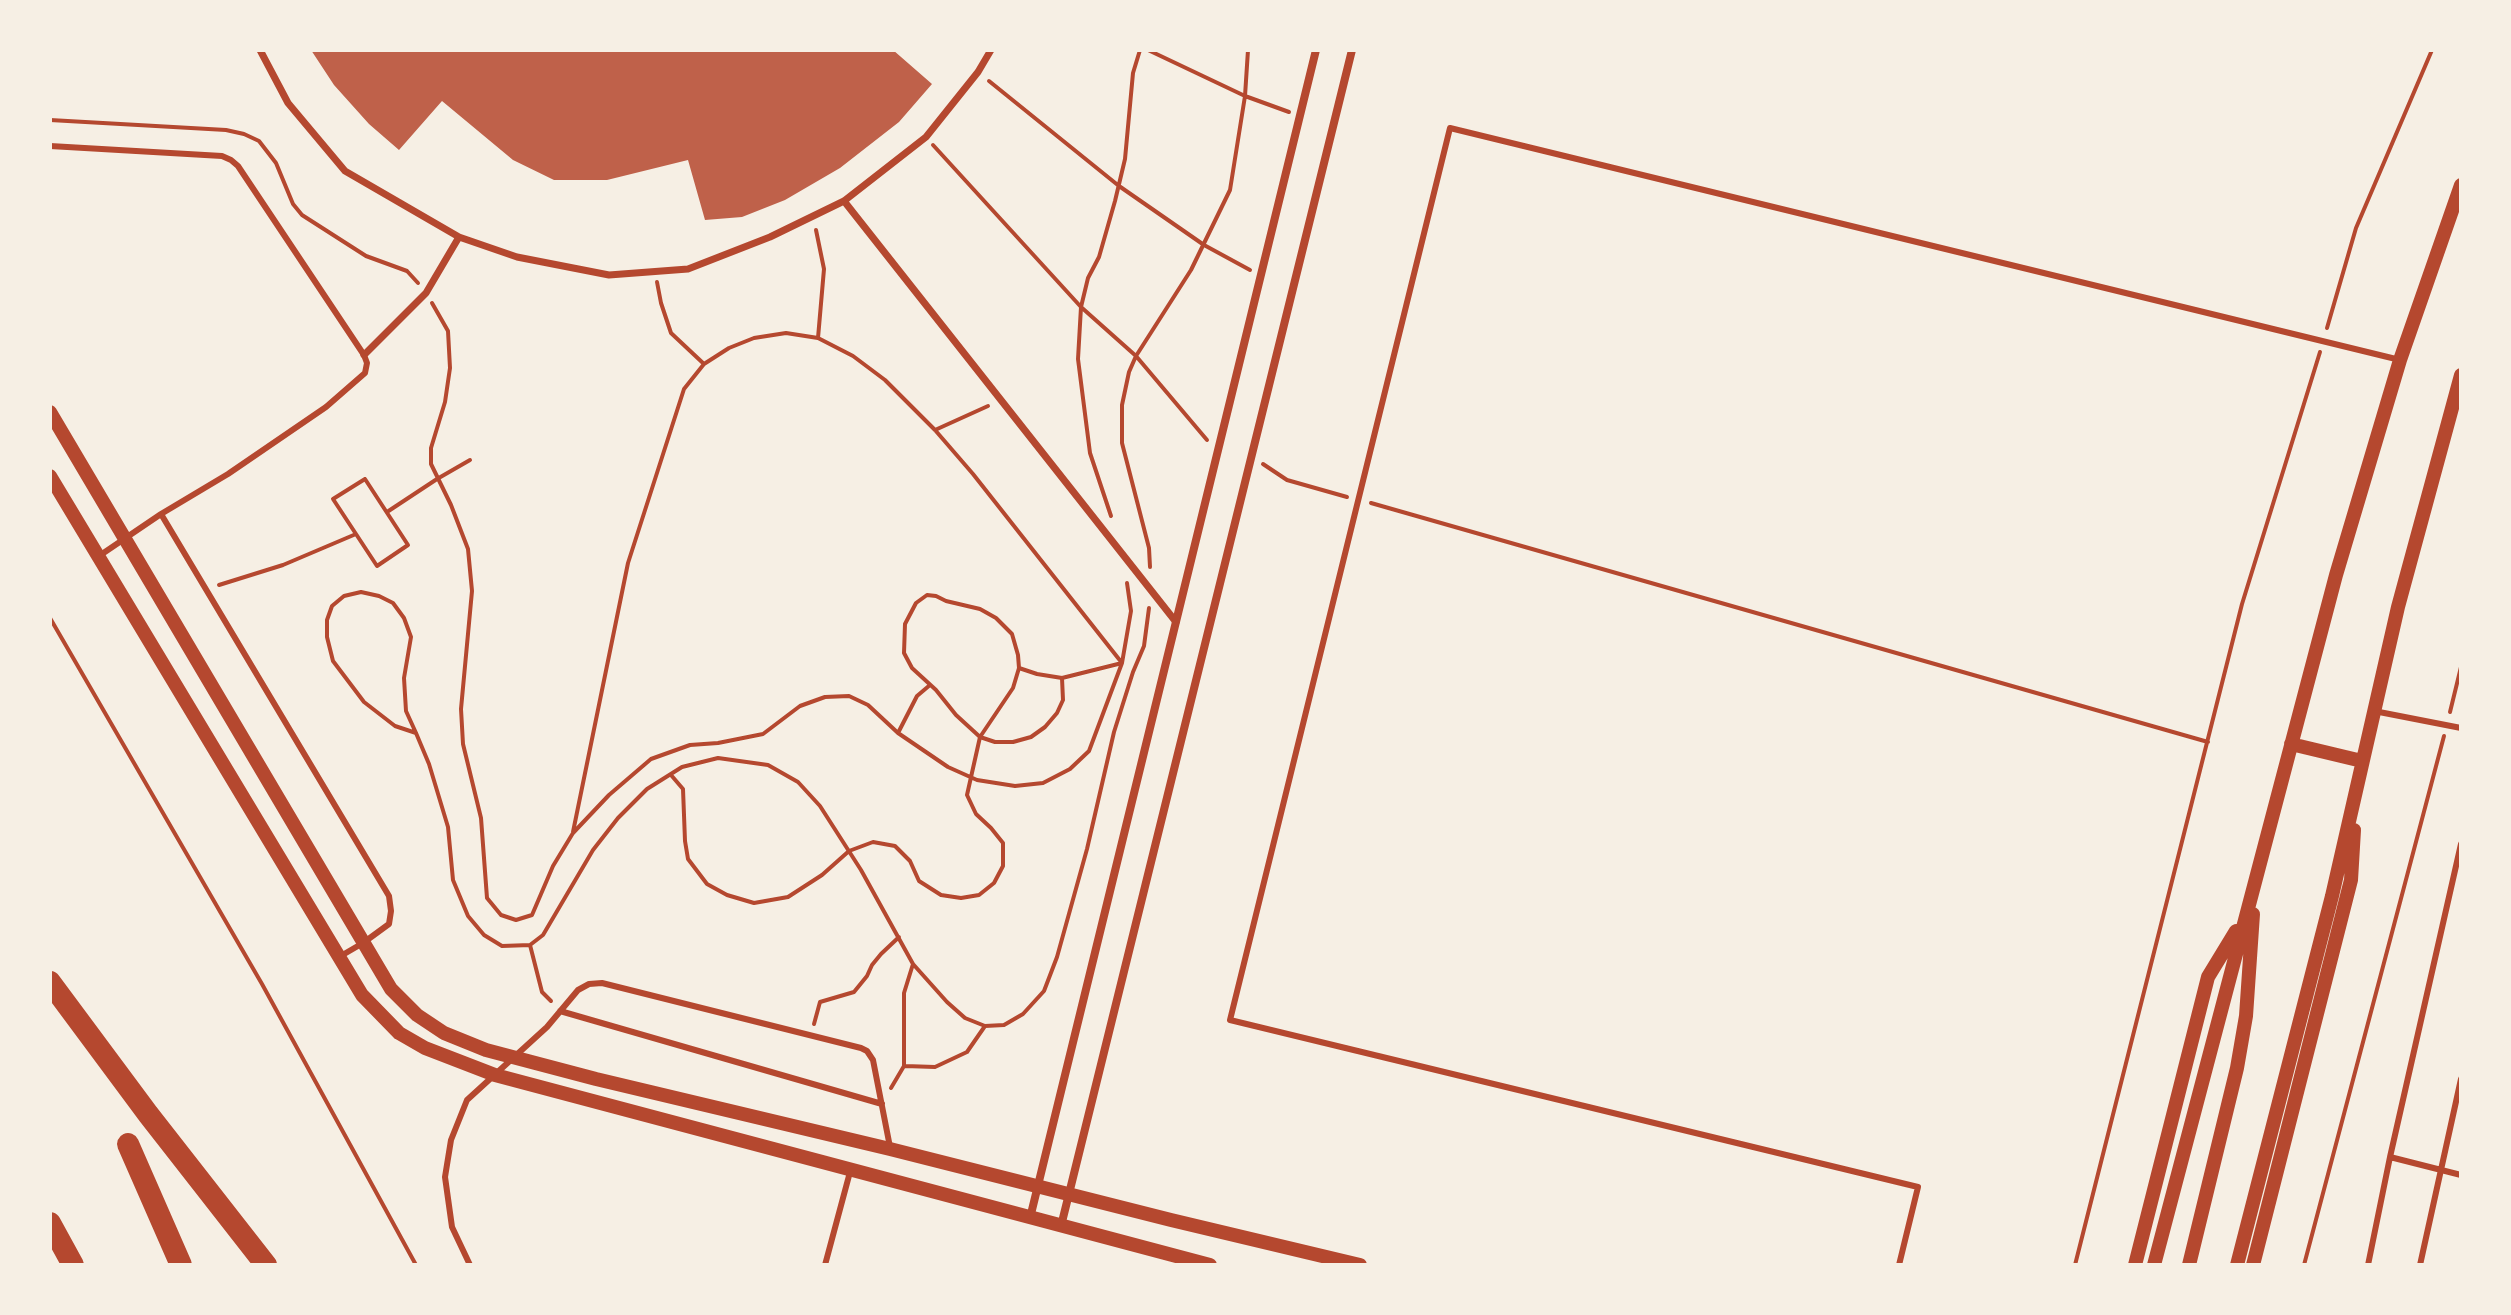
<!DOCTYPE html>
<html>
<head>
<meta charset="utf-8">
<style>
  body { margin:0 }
  #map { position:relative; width:2511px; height:1315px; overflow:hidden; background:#f6efe4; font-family:Inter,sans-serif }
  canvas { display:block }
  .frame { position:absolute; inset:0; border:52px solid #f6efe4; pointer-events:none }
</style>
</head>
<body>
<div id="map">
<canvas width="2511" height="1315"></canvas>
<div class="frame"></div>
</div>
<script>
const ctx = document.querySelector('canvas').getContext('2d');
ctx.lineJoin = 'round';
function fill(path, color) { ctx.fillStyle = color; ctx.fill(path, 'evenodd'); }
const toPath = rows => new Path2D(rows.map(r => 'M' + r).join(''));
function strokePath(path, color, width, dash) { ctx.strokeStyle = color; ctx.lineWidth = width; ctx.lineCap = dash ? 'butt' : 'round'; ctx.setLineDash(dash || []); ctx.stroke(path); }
fill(toPath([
  [311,50,893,50,932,84,899,122,840,168,785,200,742,217,705,220,688,160,607,180,554,180,513,160,442,101,399,150,369,124,334,85]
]), '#bf614a');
strokePath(toPath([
  [1148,50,1245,96,1289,112],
  [989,81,1119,186,1204,245,1250,270],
  [50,120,226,130,244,134,259,141,276,163,293,204,302,215,366,256,407,271,418,283],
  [933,145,1081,307,1136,356,1207,440],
  [816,230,824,269,818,338],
  [657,282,661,303,671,333,704,364],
  [432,303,448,331,450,368,445,402,431,448,431,464,451,505,468,549,472,591,461,709,463,744,481,818,487,898,501,915,516,920,532,915,553,866,573,833,609,795,651,759,690,745,718,743,763,734,800,706,825,697,849,696,868,705,898,733,948,767,977,780,1015,786,1043,783,1070,769,1089,751,1122,663,1131,611,1127,583],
  [2327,328,2356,228,2432,50],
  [935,430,988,406],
  [1263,464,1287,480,1347,497],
  [365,479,408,545,377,566,333,499,365,479],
  [1371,503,2208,742],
  [387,512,437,479,470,460],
  [1111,516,1090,453,1078,359,1081,307,1088,278,1099,257,1115,201,1125,159,1133,73,1140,50],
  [1150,567,1149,548,1122,443,1122,405,1129,372,1136,356,1191,270,1230,190,1245,96,1248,50],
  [219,585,283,565,356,534],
  [50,618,262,984,416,1265],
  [2450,712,2461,667],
  [416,733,395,726,364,702,333,661,327,637,327,620,332,606,344,596,361,592,379,596,393,603,404,618,411,637,404,678,406,711,416,733,429,764,448,827,453,880,468,916,484,935,502,946,530,945,543,935,593,850,618,818,647,789,682,767,718,758,768,765,798,782,820,806,861,870,913,964,947,1002,965,1018,985,1026,1004,1025,1023,1014,1044,991,1057,957,1087,849,1114,732,1133,672,1144,646,1149,608],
  [898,733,917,696,930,685],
  [671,775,683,789,685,841,688,859,707,884,727,895,754,903,788,897,822,875,849,851,873,842,895,846,910,861,919,881,941,895,961,898,979,895,994,883,1003,866,1003,843,991,828,976,814,967,795,980,737,1013,688,1019,668,1018,655,1012,634,996,618,980,609,946,601,936,596,927,595,916,603,905,624,904,653,912,668,936,690,956,715,980,737,995,742,1013,742,1031,737,1045,727,1057,713,1063,700,1062,678],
  [573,832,628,563,684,389,704,364,729,348,754,338,786,333,818,338,853,356,885,380,935,430,973,474,1122,663,1062,678,1037,674,1019,668],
  [530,945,542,992,551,1001],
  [814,1024,820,1002,854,992,867,976,872,965,881,954,899,937],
  [905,1066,935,1067,967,1052,985,1026],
  [891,1088,904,1066,904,993,913,964],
  [2075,1265,2242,604,2320,352],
  [2304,1265,2444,736]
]), '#b5482f', 4);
strokePath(toPath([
  [50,146,222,156,231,160,238,166,364,355,367,363,365,373,326,407,228,474,161,514,99,556],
  [161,514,389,896,391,911,389,924,363,943,339,957],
  [2374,711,2461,728],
  [560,1011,882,1104],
  [2390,1157,2461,1175],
  [470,1265,452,1227,445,1177,451,1140,467,1100,547,1027,578,990,589,984,602,983,861,1048,867,1051,873,1060,890,1147],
  [825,1265,850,1172],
  [1899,1265,1918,1187,1230,1020,1450,128,2400,360],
  [2368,1265,2390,1157,2461,844],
  [2420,1265,2461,1079]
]), '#b5482f', 6);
strokePath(toPath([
  [260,50,288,103,345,171,459,237,517,257,609,275,688,269,770,237,844,201,926,137,978,72,991,50],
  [844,201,1176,622],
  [364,355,426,293,459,237]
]), '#b5482f', 7);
strokePath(toPath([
  [1030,1218,1316,50],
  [1061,1226,1352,50]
]), '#b5482f', 8);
strokePath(toPath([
  [50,412,391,989,417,1015,444,1033,486,1050,596,1079,890,1149,1171,1220,1360,1265],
  [50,476,362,995,399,1033,425,1048,495,1075,1210,1265],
  [2291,744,2362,761],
  [2135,1265,2208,977,2236,931],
  [2154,1265,2336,575,2400,360,2461,185],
  [2189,1265,2237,1068,2246,1016,2253,914],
  [2237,1265,2332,896,2398,607,2461,375],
  [2253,1265,2351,880,2354,830]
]), '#b5482f', 14);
strokePath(toPath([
  [50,982,148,1114,266,1265],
  [128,1144,181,1265],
  [50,1223,73,1265]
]), '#b5482f', 22);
</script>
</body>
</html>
